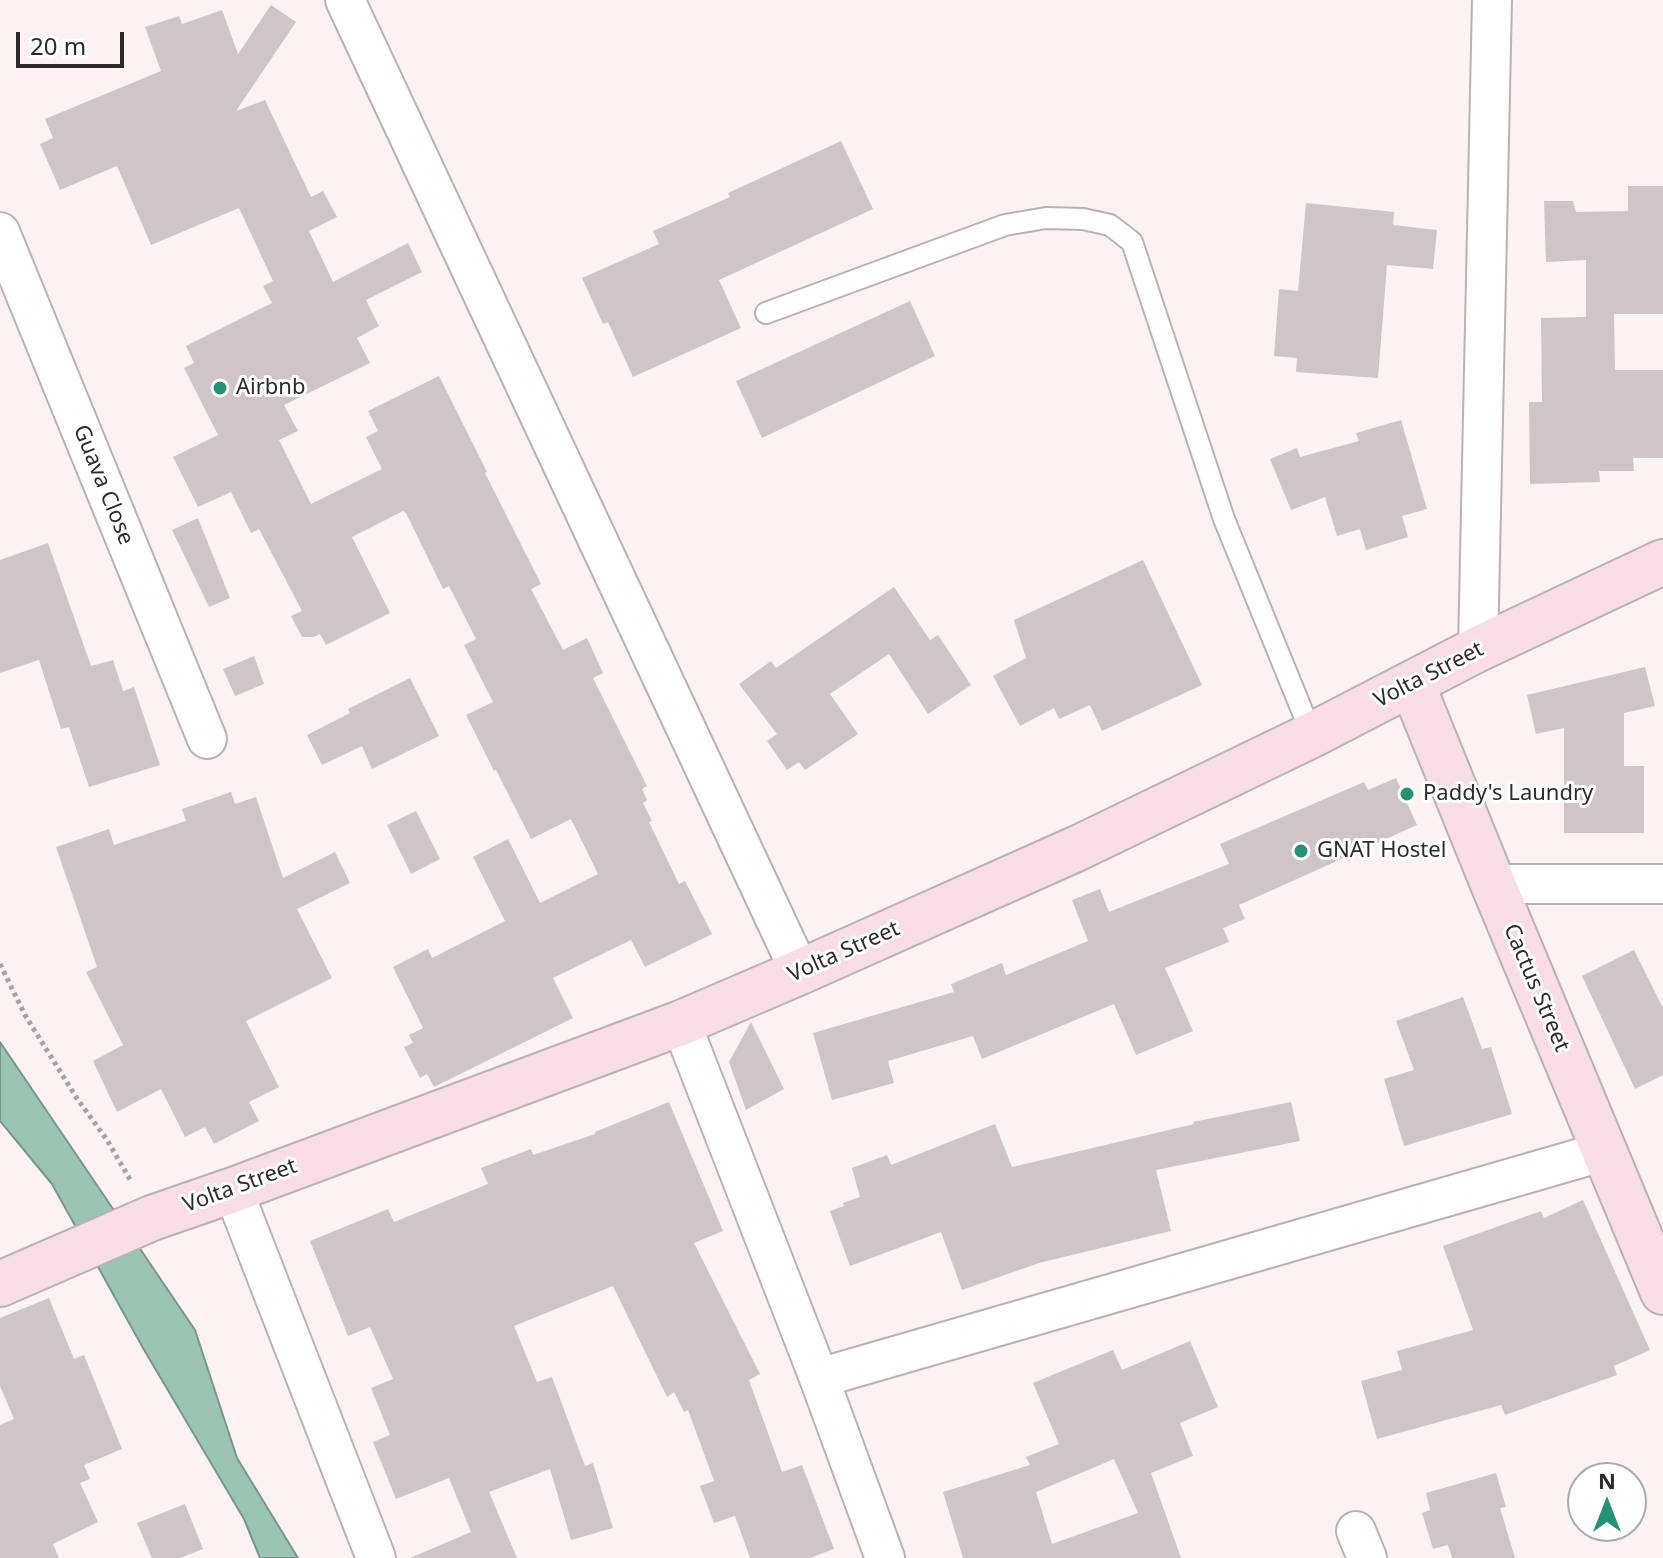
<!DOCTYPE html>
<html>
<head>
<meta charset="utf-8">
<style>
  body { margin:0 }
  #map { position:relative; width:1663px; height:1558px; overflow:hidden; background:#fcf2f4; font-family:"Noto Sans",sans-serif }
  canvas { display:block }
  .north { position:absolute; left:1567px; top:1462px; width:80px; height:80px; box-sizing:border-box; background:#fff; border:2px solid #abaaaa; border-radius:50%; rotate:0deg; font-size:22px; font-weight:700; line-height:32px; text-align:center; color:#2e2a2b }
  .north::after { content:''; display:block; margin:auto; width:28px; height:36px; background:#229375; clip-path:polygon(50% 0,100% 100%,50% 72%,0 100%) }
  .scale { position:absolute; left:16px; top:32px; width:108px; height:36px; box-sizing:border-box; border:4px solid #2e2a2b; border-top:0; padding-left:10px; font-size:24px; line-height:28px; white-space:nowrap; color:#2e2a2b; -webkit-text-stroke:6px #fff; paint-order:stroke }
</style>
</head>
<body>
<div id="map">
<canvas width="1663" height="1558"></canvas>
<div class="north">N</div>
<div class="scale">20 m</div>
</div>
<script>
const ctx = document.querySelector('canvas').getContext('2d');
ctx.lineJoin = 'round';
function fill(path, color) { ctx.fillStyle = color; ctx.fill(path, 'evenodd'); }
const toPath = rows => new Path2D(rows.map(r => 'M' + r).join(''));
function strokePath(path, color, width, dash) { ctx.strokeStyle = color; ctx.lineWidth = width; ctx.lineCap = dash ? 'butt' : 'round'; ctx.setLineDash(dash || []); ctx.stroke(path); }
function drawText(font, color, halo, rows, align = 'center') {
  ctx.font = font + ' "Noto Sans",sans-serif'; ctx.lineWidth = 6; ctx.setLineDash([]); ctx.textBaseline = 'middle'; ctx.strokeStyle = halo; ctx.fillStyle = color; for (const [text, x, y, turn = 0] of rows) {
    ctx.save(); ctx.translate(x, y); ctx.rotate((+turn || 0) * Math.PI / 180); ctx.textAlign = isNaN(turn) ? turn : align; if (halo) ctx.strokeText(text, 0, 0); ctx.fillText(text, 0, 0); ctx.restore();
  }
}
const water = toPath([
  [0,1042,195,1330,237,1458,298,1558,260,1558,244,1519,143,1348,52,1184,0,1121,0,1042]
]);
fill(water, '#9ac5b5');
strokePath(water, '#7a968c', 2);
fill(toPath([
  [271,5,296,22,236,111,265,100,311,197,323,191,337,217,309,231,333,282,408,243,422,272,366,300,379,326,357,338,370,363,284,405,298,431,279,440,311,504,382,469,366,437,378,431,368,411,439,376,487,472,485,473,541,584,531,589,563,650,587,638,603,673,593,678,647,786,642,789,647,800,643,803,652,821,649,822,679,884,685,881,712,934,645,967,631,940,553,978,573,1018,434,1087,427,1074,420,1078,404,1047,413,1043,409,1035,423,1028,393,967,428,949,432,958,505,921,473,857,508,839,540,903,598,874,571,819,531,839,496,770,494,771,466,715,493,702,464,645,476,639,449,586,443,589,406,513,403,511,352,537,390,613,326,645,320,634,314,637,302,637,291,616,302,611,259,529,251,533,231,492,198,507,173,457,218,435,184,368,194,363,186,346,272,303,263,286,273,281,239,208,151,245,117,166,60,190,40,144,53,138,45,119,161,71,145,27,179,16,182,24,222,10,238,54],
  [841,141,873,209,719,280,741,328,633,377,608,322,603,324,582,278,659,244,653,231,730,197,728,193],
  [1628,186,1663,186,1663,314,1614,314,1615,370,1663,370,1663,458,1633,458,1634,471,1599,471,1600,482,1530,484,1529,402,1542,402,1541,318,1586,317,1586,260,1546,262,1544,201,1573,201,1576,212,1628,211],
  [1306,203,1394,212,1393,225,1437,230,1433,269,1387,265,1378,378,1296,372,1297,358,1274,356,1279,289,1298,291],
  [910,301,935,356,762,438,736,381],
  [1401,420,1427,509,1402,516,1408,537,1366,550,1360,529,1337,536,1325,497,1291,510,1270,459,1297,448,1300,457,1359,441,1356,433],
  [198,518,230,598,209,607,172,530],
  [48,543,91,666,113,660,123,691,134,687,160,765,89,787,69,727,61,729,39,660,0,673,0,560],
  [1143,560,1202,685,1102,731,1090,705,1059,719,1054,708,1020,726,993,676,1026,658,1014,620],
  [894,587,930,640,938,635,971,685,928,714,889,654,830,694,858,734,805,770,799,762,787,770,767,741,777,734,739,684,771,661,776,668],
  [254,656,264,684,235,696,223,669],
  [1645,667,1655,706,1624,713,1624,766,1644,766,1644,833,1564,833,1564,728,1536,734,1527,695],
  [410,678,439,736,372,769,362,746,322,765,307,735,350,713,348,709],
  [1396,778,1417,825,1239,905,1245,919,1223,928,1229,942,1165,968,1193,1031,1136,1055,1114,1004,982,1059,973,1036,888,1061,894,1083,832,1100,813,1033,954,992,951,984,1002,963,1006,975,1088,941,1072,900,1100,889,1109,912,1229,864,1220,844,1364,782,1368,790],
  [231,792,235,804,256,797,283,878,335,852,350,883,297,909,332,978,246,1021,279,1087,249,1102,259,1121,214,1144,205,1127,185,1137,161,1089,117,1112,93,1061,123,1045,86,972,97,967,56,847,109,829,114,845,186,821,182,809],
  [416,811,440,859,411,874,387,825],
  [1634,950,1663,1008,1663,1075,1635,1089,1582,976],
  [1463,997,1482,1049,1491,1047,1512,1114,1404,1146,1384,1079,1414,1070,1396,1021],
  [751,1022,784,1089,746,1110,729,1062],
  [669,1102,723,1231,694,1243,760,1374,749,1380,782,1472,802,1465,834,1549,810,1558,750,1558,735,1516,714,1523,700,1486,714,1481,688,1410,684,1412,674,1392,667,1397,613,1286,514,1326,537,1382,552,1377,585,1466,593,1463,613,1528,571,1540,550,1469,489,1492,517,1558,410,1558,471,1532,449,1478,396,1499,373,1442,390,1435,371,1388,393,1379,370,1327,348,1336,310,1241,388,1209,394,1222,488,1184,481,1168,531,1149,533,1155,595,1134,595,1132],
  [1291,1102,1300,1141,1156,1170,1171,1231,1039,1263,962,1290,941,1232,850,1266,830,1211,844,1206,843,1203,860,1197,852,1168,887,1155,891,1165,995,1124,1012,1167,1194,1124,1193,1122],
  [1583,1200,1650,1350,1614,1366,1617,1375,1505,1415,1501,1405,1377,1439,1361,1381,1402,1370,1397,1351,1473,1330,1443,1246,1541,1211,1544,1218],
  [49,1298,74,1359,84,1355,122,1449,84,1465,90,1479,80,1483,98,1522,53,1544,59,1558,0,1558,0,1425,14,1419,0,1386,0,1318],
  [1190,1341,1218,1407,1180,1423,1193,1456,1151,1473,1181,1558,963,1558,943,1492,1030,1465,1026,1457,1059,1444,1033,1383,1113,1350,1122,1370],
  [1114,1459,1138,1513,1052,1544,1036,1492],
  [1496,1473,1506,1507,1500,1508,1515,1558,1452,1558,1448,1545,1433,1549,1422,1513,1430,1510,1426,1493],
  [185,1504,203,1549,180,1558,152,1558,137,1523]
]), '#cfc5c8');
const lane = toPath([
  [766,313,1005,225,1046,218,1083,219,1110,225,1132,242,1224,519,1312,735]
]);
const street = toPath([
  [345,0,800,972],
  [0,232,207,739],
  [1478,649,1492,0],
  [1493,884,1663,884],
  [681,1023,819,1378,885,1558],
  [233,1190,376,1558],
  [819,1378,1605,1151],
  [1356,1531,1367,1558]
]);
const secondary = toPath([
  [1412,684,1493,884,1663,1292],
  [0,1284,152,1218,233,1190,681,1023,800,972,1078,848,1312,735,1478,649,1663,562]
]);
strokePath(lane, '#bab1b3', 24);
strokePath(street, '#bab1b3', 42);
strokePath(secondary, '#bab1b3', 48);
strokePath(toPath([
  [0,964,25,1015,76,1097,107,1140,132,1183]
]), '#a9a2a3', 5, [4, 4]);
strokePath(lane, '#fff', 20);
strokePath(street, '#fff', 38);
strokePath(secondary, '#f8dde6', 44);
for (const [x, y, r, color] of [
  [220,388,8,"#229375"],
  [1407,794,8,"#229375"],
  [1301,851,8,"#229375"]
]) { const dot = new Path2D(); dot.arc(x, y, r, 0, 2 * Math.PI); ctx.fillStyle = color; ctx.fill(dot); strokePath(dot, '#fff', 3); }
drawText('22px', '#2e2a2b', '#fff', [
  ["Airbnb",236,388],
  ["Paddy's Laundry",1423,794],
  ["GNAT Hostel",1317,851]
], 'left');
drawText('22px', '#2e2a2b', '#fff', [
  ["Guava Close",103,485,68],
  ["Volta Street",1429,675,-27],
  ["Volta Street",844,952,-24],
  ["Cactus Street",1536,988,67],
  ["Volta Street",240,1186,-20]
]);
</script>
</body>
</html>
